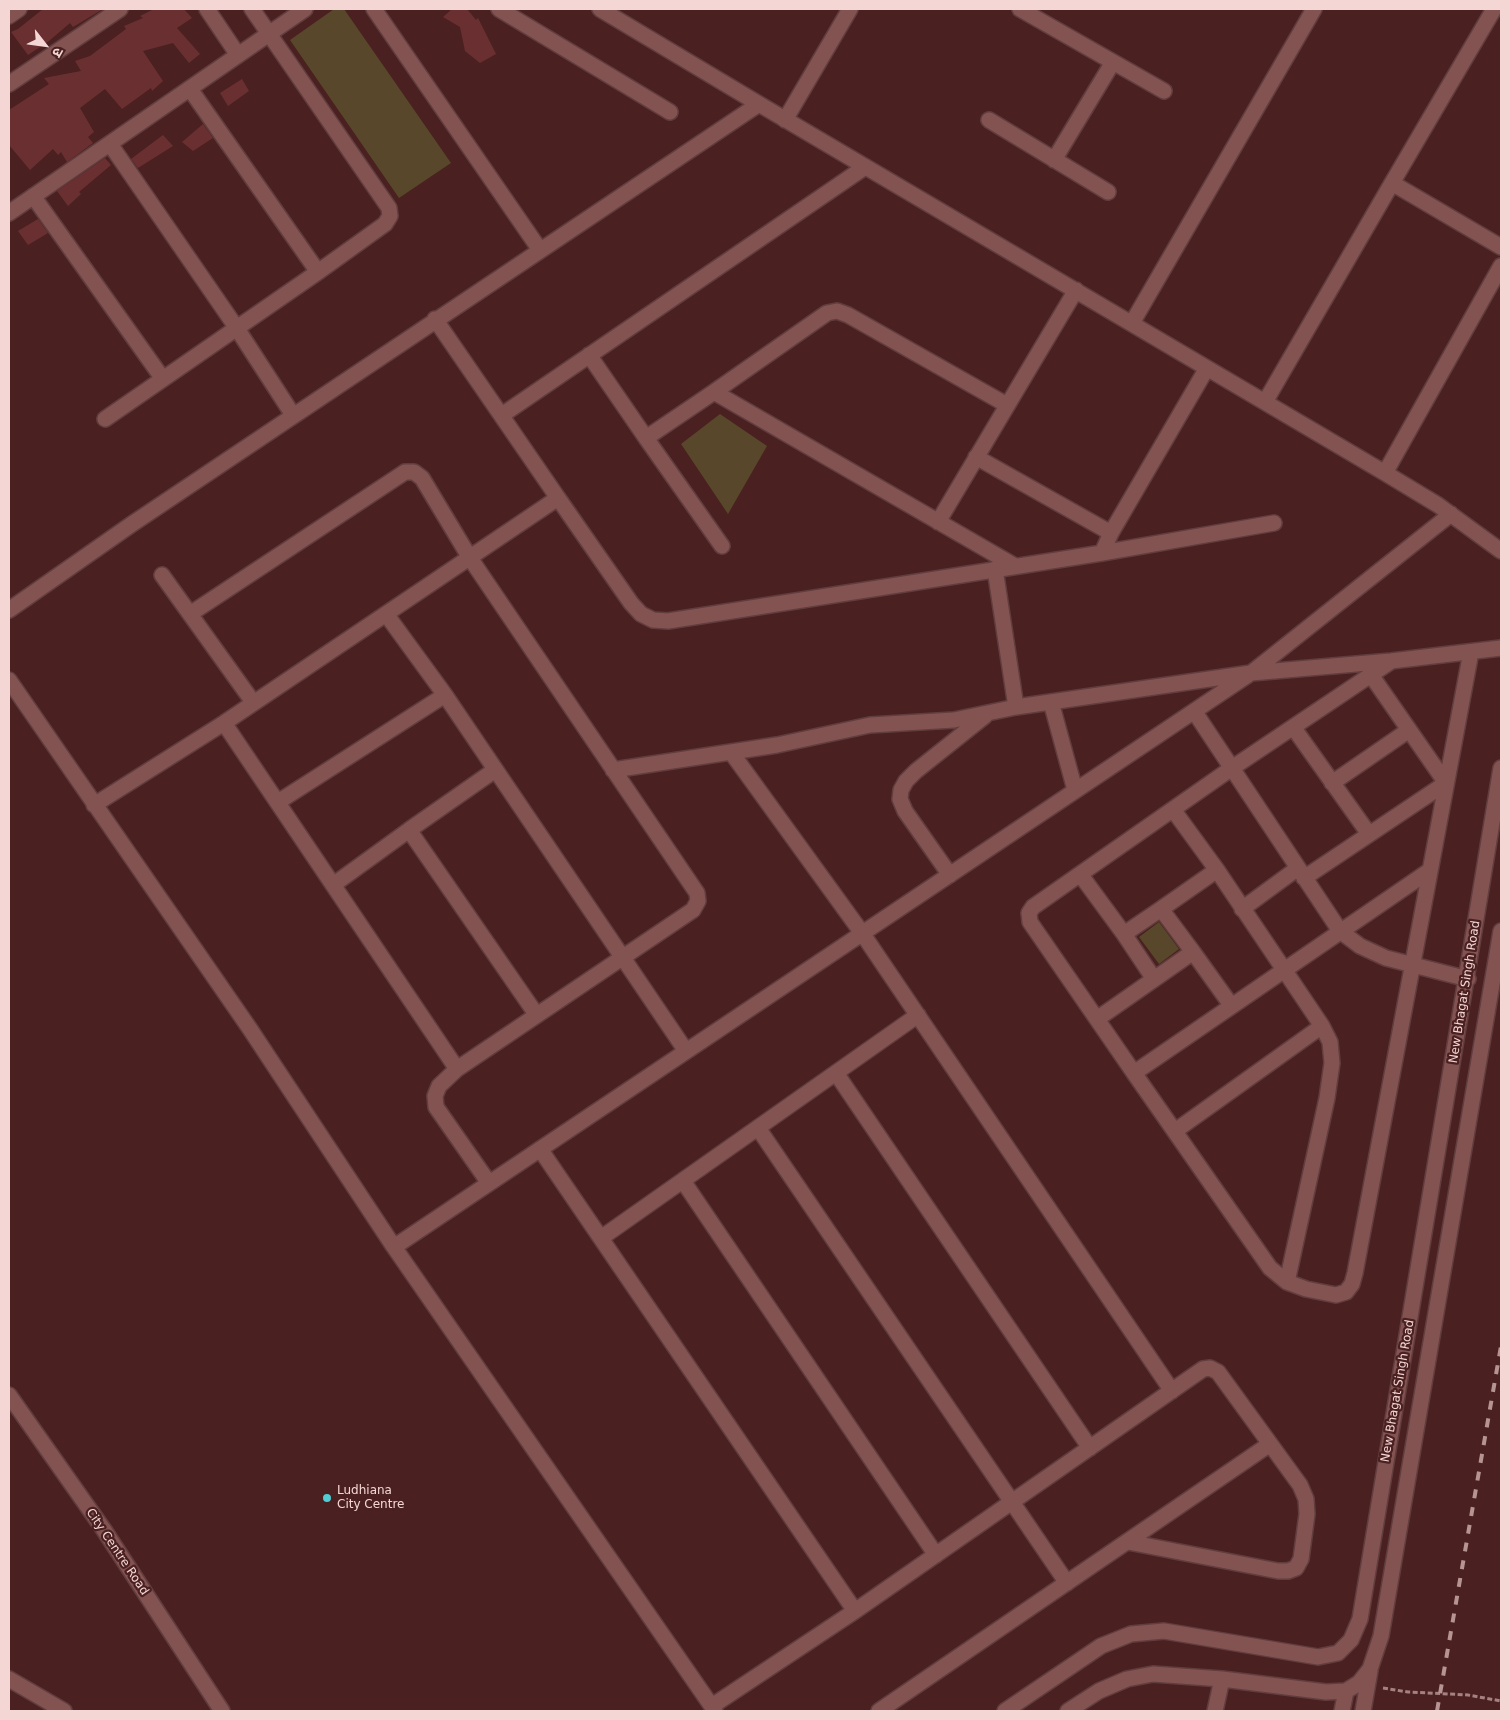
<!DOCTYPE html>
<html>
<head>
<meta charset="utf-8">
<style>
  body { margin:0 }
  #map { position:relative; width:1510px; height:1720px; overflow:hidden; background:#4a2020; font-family:"DejaVu Sans","Noto Sans Devanagari",sans-serif }
  canvas { display:block }
  .frame { position:absolute; inset:0; border:10px solid #f4d7d5; pointer-events:none }
  .north { position:absolute; left:20px; top:20px; width:50px; height:50px; -webkit-text-stroke:4px #4a2020; paint-order:stroke; rotate:120deg; font-size:14px; font-weight:700; line-height:20px; text-align:center; color:#f4d7d5 }
  .north::after { content:''; display:block; margin:auto; width:18px; height:22px; background:#f4d7d5; clip-path:polygon(50% 0,100% 100%,50% 72%,0 100%) }
</style>
</head>
<body>
<div id="map">
<canvas width="1510" height="1720"></canvas>
<div class="frame"></div>
<div class="north">उ</div>
</div>
<script>
const ctx = document.querySelector('canvas').getContext('2d');
ctx.lineJoin = 'round';
function fill(path, color) { ctx.fillStyle = color; ctx.fill(path, 'evenodd'); }
const toPath = rows => new Path2D(rows.map(r => 'M' + r).join(''));
function strokePath(path, color, width, dash) { ctx.strokeStyle = color; ctx.lineWidth = width; ctx.lineCap = dash ? 'butt' : 'round'; ctx.setLineDash(dash || []); ctx.stroke(path); }
function drawText(font, color, halo, rows, align = 'center') {
  ctx.font = font + ' "DejaVu Sans",sans-serif'; ctx.lineWidth = 4.5; ctx.setLineDash([]); ctx.textBaseline = 'middle'; ctx.strokeStyle = halo; ctx.fillStyle = color; for (const [text, x, y, turn = 0] of rows) {
    ctx.save(); ctx.translate(x, y); ctx.rotate((+turn || 0) * Math.PI / 180); ctx.textAlign = isNaN(turn) ? turn : align; if (halo) ctx.strokeText(text, 0, 0); ctx.fillText(text, 0, 0); ctx.restore();
  }
}
fill(toPath([
  [334,9,344,9,451,163,399,198,290,40],
  [720,414,767,446,728,514,681,444],
  [1159,922,1179,949,1159,964,1139,937]
]), '#58472a');
fill(toPath([
  [43,9,103,9,73,27,70,23,49,41,28,55,11,32,18,29],
  [154,9,184,9,192,18,177,28,200,54,189,63,173,43,143,51,163,81,152,91,151,88,122,109,105,89,80,108,94,132,88,137,93,143,67,162,61,152,58,155,53,149,30,170,9,145,9,110,49,84,44,78,81,71,75,61,90,56,126,29,124,26,143,18,140,16],
  [452,9,467,9,476,20,478,18,496,54,480,63,465,51,460,27,443,17],
  [242,79,249,91,228,106,220,93],
  [203,124,213,138,193,151,182,142],
  [163,135,173,146,138,168,131,159],
  [105,158,111,165,79,192,81,194,68,206,57,191],
  [38,219,48,233,28,245,18,231]
]), '#6a3031');
const minor = toPath([
  [207,9,238,55],
  [374,9,540,250],
  [499,9,670,112],
  [600,9,759,104],
  [1020,9,1164,91],
  [9,16,19,9],
  [9,84,120,9],
  [190,89,318,272],
  [785,120,850,9],
  [989,120,1108,192],
  [110,144,236,327,293,415],
  [1054,160,1113,62],
  [1392,183,1494,9],
  [33,196,163,379],
  [9,213,305,9],
  [1132,323,1314,9],
  [589,355,646,438],
  [714,392,646,438,722,546],
  [1265,402,1392,183,1501,247],
  [1007,405,848,315,837,311,827,313,714,392,1015,566],
  [502,415,865,167],
  [105,419,318,272,385,224,390,216,389,208,252,9],
  [976,457,1111,533],
  [1385,473,1501,266],
  [558,498,631,603,641,614,653,620,668,621,1102,553,1274,523],
  [938,522,1076,290],
  [1102,553,1111,533,1207,368],
  [995,569,1016,707,1251,673,1451,514],
  [162,575,253,702],
  [9,610,132,524,759,104,1385,473,1438,505,1501,551],
  [190,614,405,472,414,472,422,478,470,558,697,893,698,901,693,910,457,1069],
  [386,614,445,695,686,1051],
  [1390,662,1232,768,1033,907,1029,913,1030,922,1134,1073,1429,871],
  [9,680,250,1029,394,1247],
  [1051,702,1075,790],
  [1194,711,1340,931,1360,946,1386,958,1468,979],
  [224,723,457,1069,439,1086,435,1096,436,1107,489,1183],
  [1293,727,1369,834],
  [731,752,862,933,1172,1391],
  [613,770,777,745,870,725,954,720,1016,707],
  [1332,783,1409,730],
  [278,802,445,695],
  [94,805,224,723,558,498,435,319],
  [1174,811,1217,870,1322,1026,1330,1042,1332,1063,1327,1098,1287,1282],
  [409,830,495,770],
  [1080,874,1124,934],
  [950,875,905,811,900,799,901,790,906,781,916,771,985,716],
  [1304,878,1446,783,1371,675],
  [333,885,409,830,536,1014],
  [1242,909,1298,868],
  [1193,952,1161,909,1217,870],
  [1154,979,1124,934,1161,909],
  [1097,1019,1193,952,1231,1005],
  [836,1073,1090,1448],
  [1134,1073,1270,1268,1287,1282,1306,1289,1336,1295,1346,1292,1352,1284,1355,1273,1471,652],
  [758,1128,1067,1583],
  [1175,1131,1322,1026],
  [540,1149,855,1611],
  [683,1181,936,1555],
  [601,1238,918,1015],
  [9,1395,104,1530,222,1711],
  [9,1679,64,1711],
  [712,1706,855,1611,1203,1369,1210,1368,1218,1372,1300,1485,1306,1499,1307,1514,1301,1559,1296,1568,1288,1571,1278,1571,1128,1542],
  [715,1711,394,1247,1251,673,1391,661,1501,648],
  [879,1711,1270,1444],
  [1005,1711,1101,1646,1131,1634,1164,1631,1318,1657,1338,1653,1351,1640,1360,1619,1501,768],
  [1068,1711,1099,1691,1127,1679,1153,1674,1222,1679,1326,1692,1346,1691,1359,1683,1370,1669,1381,1636,1501,931],
  [1215,1711,1222,1679],
  [1342,1711,1346,1691],
  [1363,1711,1370,1671]
]);
strokePath(minor, '#613d3e', 18);
strokePath(toPath([
  [1383,1688,1408,1692,1468,1695,1501,1701]
]), '#a58281', 3, [5, 2.5]);
strokePath(minor, '#835352', 15);
strokePath(toPath([
  [1437,1711,1501,1346]
]), '#b69493', 4, [9, 9]);
for (const [x, y, r, color] of [
  [327,1498,5,"#51ccd4"]
]) { const dot = new Path2D(); dot.arc(x, y, r, 0, 2 * Math.PI); ctx.fillStyle = color; ctx.fill(dot); strokePath(dot, '#4a2020', 2); }
drawText('12px', '#f4d7d5', '#4a2020', [
  ["New Bhagat Singh Road",1465,992,-81],
  ["New Bhagat Singh Road",1398,1391,-80],
  ["City Centre Road",117,1552,56]
]);
drawText('12px', '#f4d7d5', '#4a2020', [
  ["Ludhiana",337,1491],
  ["City Centre",337,1505]
], 'left');
</script>
</body>
</html>
